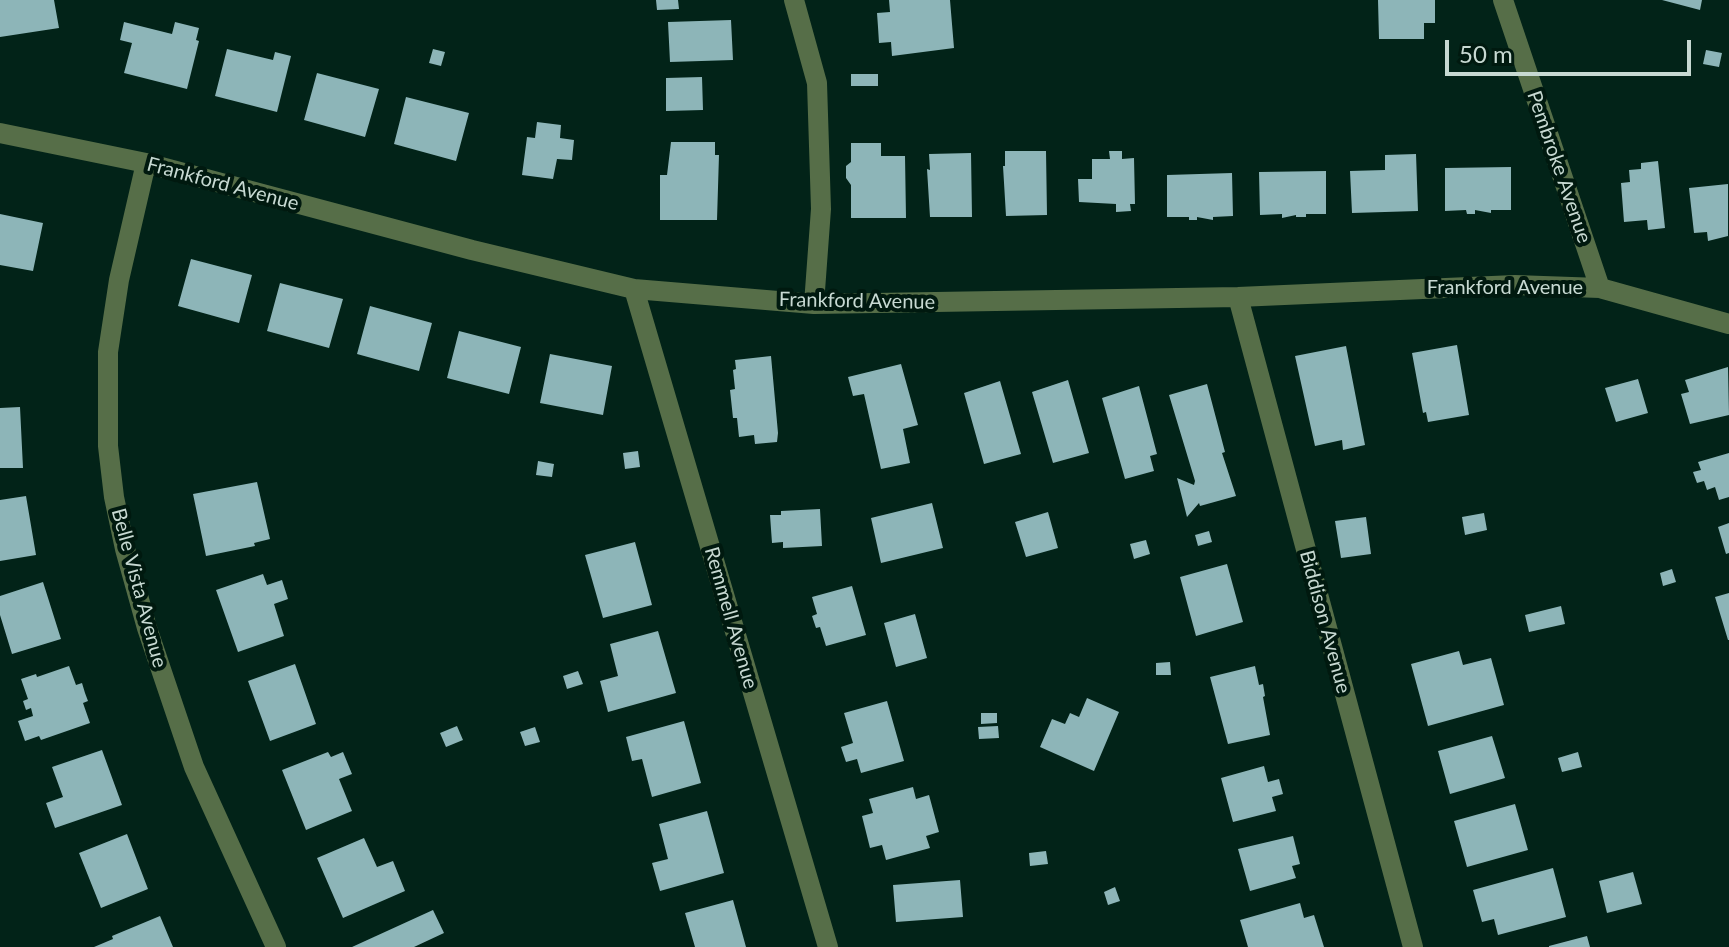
<!DOCTYPE html>
<html>
<head>
<meta charset="utf-8">
<style>
  body { margin:0 }
  #map { position:relative; width:1729px; height:947px; overflow:hidden; background:#022318; font-family:Lato,sans-serif }
  canvas { display:block }
  .scale { position:absolute; left:1445px; top:40px; width:246px; height:36px; box-sizing:border-box; border:4px solid #c7d9d2; border-top:0; padding-left:10px; font-size:24px; line-height:28px; white-space:nowrap; color:#c7d9d2; -webkit-text-stroke:6px #00190f; paint-order:stroke }
</style>
</head>
<body>
<div id="map">
<canvas width="1729" height="947"></canvas>
<div class="scale">50 m</div>
</div>
<script>
const ctx = document.querySelector('canvas').getContext('2d');
ctx.lineJoin = 'round';
function fill(path, color) { ctx.fillStyle = color; ctx.fill(path, 'evenodd'); }
const toPath = rows => new Path2D(rows.map(r => 'M' + r).join(''));
function strokePath(path, color, width, dash) { ctx.strokeStyle = color; ctx.lineWidth = width; ctx.lineCap = dash ? 'butt' : 'round'; ctx.setLineDash(dash || []); ctx.stroke(path); }
function drawText(font, color, halo, rows, align = 'center') {
  ctx.font = font + ' Lato,sans-serif'; ctx.lineWidth = 8; ctx.setLineDash([]); ctx.textBaseline = 'middle'; ctx.strokeStyle = halo; ctx.fillStyle = color; for (const [text, x, y, turn = 0] of rows) {
    ctx.save(); ctx.translate(x, y); ctx.rotate((+turn || 0) * Math.PI / 180); ctx.textAlign = isNaN(turn) ? turn : align; if (halo) ctx.strokeText(text, 0, 0); ctx.fillText(text, 0, 0); ctx.restore();
  }
}
fill(toPath([
  [0,0,54,0,59,28,0,37],
  [656,0,678,0,679,9,657,10],
  [889,0,950,0,954,48,892,56,891,42,879,43,878,27,877,13,890,12],
  [1378,0,1435,0,1435,23,1424,23,1424,39,1379,39],
  [1662,0,1702,0,1700,10],
  [731,20,733,60,670,62,668,22],
  [124,22,172,34,175,22,199,28,196,40,199,41,187,89,124,73,132,43,120,40],
  [227,49,273,60,275,52,291,56,277,112,215,96],
  [433,49,445,52,441,66,429,63],
  [1706,50,1722,53,1719,67,1703,64],
  [317,73,379,89,365,137,304,120],
  [851,74,878,74,878,86,851,86],
  [702,77,703,110,666,111,666,78],
  [406,97,469,113,456,161,394,144],
  [537,122,561,125,560,138,574,140,572,160,557,159,553,179,522,175,527,137,535,138],
  [671,142,715,142,715,155,719,155,717,220,660,220,660,175,667,175],
  [851,143,881,143,881,156,905,156,906,218,851,218,851,185,846,178,846,166,851,162],
  [1005,151,1046,151,1047,215,1006,216,1003,166,1005,166],
  [1109,151,1122,151,1122,159,1134,158,1135,204,1130,204,1131,211,1116,212,1116,204,1079,202,1078,179,1092,179,1092,159,1110,159],
  [971,153,972,217,930,217,927,169,930,170,929,154],
  [1416,154,1418,211,1352,213,1350,171,1385,170,1385,155],
  [1658,161,1665,228,1648,230,1647,220,1624,222,1621,183,1630,182,1629,170,1641,169,1641,163],
  [1511,167,1511,210,1491,210,1491,213,1475,210,1475,214,1467,214,1466,210,1445,211,1445,168],
  [1326,171,1326,214,1306,214,1306,217,1296,217,1296,215,1282,218,1282,214,1260,215,1259,172],
  [1232,173,1233,216,1213,217,1213,220,1197,217,1197,220,1189,220,1189,217,1167,217,1167,175],
  [1728,184,1728,236,1708,241,1707,232,1694,233,1689,188],
  [0,214,43,223,33,271,0,265],
  [191,259,252,275,239,323,178,306],
  [280,283,343,299,329,348,267,331],
  [370,306,432,323,419,371,357,354],
  [459,331,521,347,509,394,447,378],
  [1457,345,1469,415,1428,422,1426,412,1423,413,1412,353],
  [1346,346,1365,445,1343,450,1342,440,1315,446,1295,356],
  [550,354,612,366,603,415,540,403],
  [771,356,778,433,777,442,755,444,754,435,739,437,737,418,733,418,730,390,735,389,733,370,736,369,735,360],
  [901,364,918,425,903,429,910,463,881,469,864,394,853,396,848,377],
  [1728,367,1729,415,1690,424,1681,394,1689,392,1685,380],
  [1638,379,1648,413,1616,422,1605,388],
  [1068,380,1089,453,1053,463,1032,392],
  [1000,381,1021,454,984,464,964,393],
  [1207,384,1225,452,1222,453,1236,496,1200,506,1199,503,1187,517,1177,478,1194,485,1195,481,1169,395],
  [1139,386,1157,454,1150,456,1154,471,1125,479,1102,398],
  [20,407,23,468,0,468,0,408],
  [638,451,640,467,625,469,623,453],
  [1729,453,1729,497,1719,500,1715,487,1707,490,1704,481,1697,483,1693,472,1701,470,1698,462],
  [538,461,554,464,552,477,536,475],
  [257,482,270,539,254,543,255,546,206,556,193,494],
  [26,496,36,555,0,561,0,500],
  [932,503,943,548,881,563,871,518],
  [820,509,822,546,783,548,783,542,772,543,770,515,781,515,781,511],
  [1048,512,1058,548,1026,557,1015,522],
  [1484,513,1487,530,1465,535,1462,517],
  [1366,517,1371,554,1341,558,1335,521],
  [1729,523,1729,553,1726,554,1718,527],
  [1209,531,1212,542,1198,546,1195,535],
  [1146,540,1150,554,1134,559,1130,544],
  [635,542,652,605,603,618,585,555],
  [1227,564,1243,622,1196,636,1180,577],
  [1672,569,1676,582,1663,586,1660,573],
  [263,574,267,585,282,580,288,599,274,604,284,636,238,652,216,590],
  [43,582,61,639,12,654,0,615,0,596],
  [852,586,866,635,826,646,820,627,816,628,812,616,817,614,812,597],
  [1729,593,1729,640,1728,640,1715,597],
  [1561,606,1565,624,1529,632,1525,615],
  [915,614,927,658,896,667,884,623],
  [658,631,676,693,608,712,600,681,618,676,610,644],
  [1459,651,1463,665,1491,658,1504,705,1428,726,1411,664],
  [1170,662,1171,675,1156,675,1156,663],
  [295,664,316,724,270,741,248,681],
  [69,666,76,685,82,683,85,693,88,701,83,703,90,723,41,740,39,736,25,741,18,721,33,716,31,708,26,710,23,701,28,699,21,679,36,674,37,677],
  [1255,666,1259,685,1263,684,1265,696,1263,697,1270,735,1228,744,1210,677],
  [578,671,583,684,567,689,563,676],
  [1087,698,1119,712,1094,771,1040,747,1052,719,1065,724,1070,713,1079,717],
  [887,701,904,761,861,773,857,759,846,762,841,747,853,743,844,713],
  [981,713,997,713,997,723,981,724],
  [684,721,701,783,652,797,642,759,632,761,626,737],
  [457,726,463,740,446,747,440,733],
  [998,726,999,738,979,739,978,727],
  [535,727,540,742,525,746,520,732],
  [1492,736,1505,778,1450,794,1438,751],
  [102,750,122,805,55,828,46,803,63,797,52,767],
  [328,752,331,757,343,752,352,774,339,779,352,811,306,830,282,770],
  [1578,752,1582,767,1562,772,1558,758],
  [1264,766,1268,782,1279,779,1283,794,1272,797,1276,811,1233,822,1221,778],
  [913,787,916,799,929,795,939,832,926,836,930,848,886,860,882,845,870,848,862,816,873,813,869,799],
  [1515,804,1528,850,1467,867,1454,821],
  [707,811,724,873,660,891,652,863,668,859,659,824],
  [127,834,148,889,101,908,79,853],
  [1293,836,1300,864,1292,866,1296,878,1250,891,1238,849],
  [364,838,377,867,393,861,405,891,343,918,317,858],
  [1046,851,1048,864,1030,866,1029,853],
  [1553,868,1566,917,1498,935,1494,919,1482,922,1473,890],
  [1633,872,1642,904,1607,913,1599,881],
  [960,880,963,917,896,922,893,885],
  [1115,887,1120,901,1108,905,1104,892],
  [733,900,746,947,695,947,685,913],
  [1300,903,1304,918,1314,915,1324,947,1248,947,1240,920],
  [433,910,444,933,414,947,352,947],
  [160,916,173,947,94,947,113,939,112,936],
  [1587,936,1590,947,1549,947,1549,946]
]), '#8db5b8');
strokePath(toPath([
  [794,0,817,83,821,209,814,304],
  [1503,0,1600,288],
  [0,133,146,163,472,250,634,289,814,304,1238,297,1515,285,1600,288,1729,324],
  [146,163,119,280,108,352,108,446,114,497,125,549,147,628,194,767,276,947],
  [634,289,828,947],
  [1238,297,1413,947]
]), '#566e48', 20);
drawText('20px', '#c7d9d2', '#00190f', [
  ["Pembroke Avenue",1559,167,71],
  ["Frankford Avenue",223,184,15],
  ["Frankford Avenue",1505,288],
  ["Frankford Avenue",857,301,1],
  ["Belle Vista Avenue",139,588,75],
  ["Remmell Avenue",731,618,74],
  ["Biddison Avenue",1325,622,75]
]);
</script>
</body>
</html>
